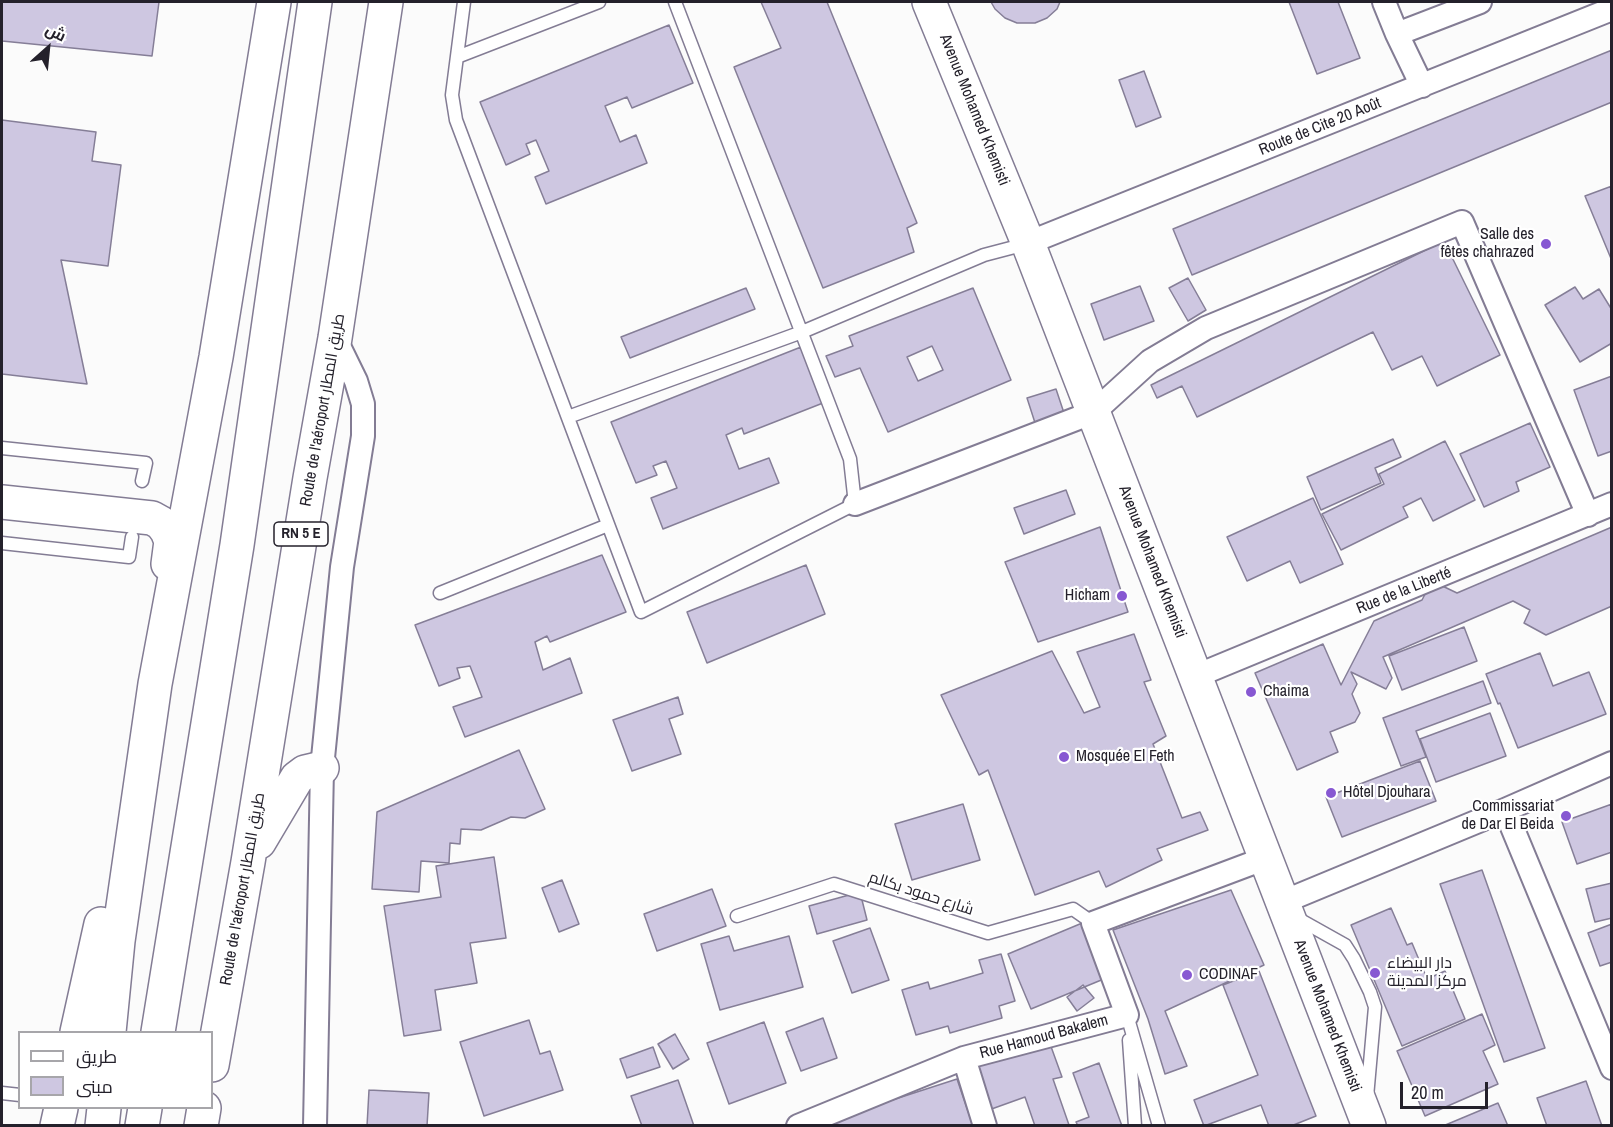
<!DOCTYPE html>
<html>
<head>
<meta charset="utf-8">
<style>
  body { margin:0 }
  #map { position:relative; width:1613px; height:1127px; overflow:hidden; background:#fbfbfb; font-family:"Archivo Narrow",Cairo,sans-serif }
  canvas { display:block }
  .frame { position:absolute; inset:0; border:3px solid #24212b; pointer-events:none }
  .legend { position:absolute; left:18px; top:1031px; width:195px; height:78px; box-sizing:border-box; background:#fff; border:2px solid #a7a6aa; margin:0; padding:8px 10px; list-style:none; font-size:18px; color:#24212b }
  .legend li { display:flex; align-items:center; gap:12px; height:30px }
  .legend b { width:30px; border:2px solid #a7a6aa }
  .north { position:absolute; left:18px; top:18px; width:60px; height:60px; -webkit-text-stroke:4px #fff; paint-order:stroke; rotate:27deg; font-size:16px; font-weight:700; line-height:24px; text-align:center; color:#24212b }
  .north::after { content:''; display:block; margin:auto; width:21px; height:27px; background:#24212b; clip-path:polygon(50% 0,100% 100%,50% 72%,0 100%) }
  .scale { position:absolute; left:1400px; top:1082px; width:88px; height:27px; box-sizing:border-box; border:3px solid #24212b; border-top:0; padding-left:8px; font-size:18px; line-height:21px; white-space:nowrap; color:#24212b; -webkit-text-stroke:4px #fff; paint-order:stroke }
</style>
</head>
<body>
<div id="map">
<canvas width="1613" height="1127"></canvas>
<div class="frame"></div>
<ul class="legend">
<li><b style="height:8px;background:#fff"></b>طريق</li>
<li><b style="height:16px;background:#cec7e1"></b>مبنى</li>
</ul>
<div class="north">ش</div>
<div class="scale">20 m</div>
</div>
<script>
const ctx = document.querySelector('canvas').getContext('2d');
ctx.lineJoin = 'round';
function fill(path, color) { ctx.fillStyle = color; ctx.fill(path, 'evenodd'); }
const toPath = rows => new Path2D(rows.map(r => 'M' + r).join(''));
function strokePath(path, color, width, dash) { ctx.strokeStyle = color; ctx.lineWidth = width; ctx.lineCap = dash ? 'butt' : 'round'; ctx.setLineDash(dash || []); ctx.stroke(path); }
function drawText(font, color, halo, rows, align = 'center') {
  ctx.font = font + ' "Archivo Narrow",Cairo,sans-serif'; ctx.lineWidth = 4.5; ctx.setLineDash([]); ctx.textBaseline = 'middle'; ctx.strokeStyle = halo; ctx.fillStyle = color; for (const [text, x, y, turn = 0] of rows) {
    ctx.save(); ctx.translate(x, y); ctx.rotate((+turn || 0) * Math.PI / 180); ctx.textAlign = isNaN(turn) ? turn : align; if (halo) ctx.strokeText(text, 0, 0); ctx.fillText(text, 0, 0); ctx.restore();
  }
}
const building = toPath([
  [2,2,159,2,152,56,2,41,2,2],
  [761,2,827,2,917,223,907,228,914,252,823,288,734,67,781,48,761,2],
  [991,2,1060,2,1057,9,1047,18,1035,23,1017,23,1005,18,995,9,991,2],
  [1289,2,1338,2,1360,58,1317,74,1289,2],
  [669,25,693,83,632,108,627,97,605,106,620,142,636,135,647,163,546,204,535,177,549,171,536,140,526,144,530,154,506,165,480,102,669,25],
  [1612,50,1612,102,1192,275,1173,229,1612,50],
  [1144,71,1161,117,1136,127,1119,80,1144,71],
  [2,120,96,132,92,161,121,165,108,266,61,260,87,384,2,374,2,120],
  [1612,186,1612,261,1585,196,1612,186],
  [1444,241,1500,355,1437,386,1422,356,1392,370,1373,332,1197,417,1182,386,1157,398,1151,385,1444,241],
  [1188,278,1206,310,1188,321,1169,288,1188,278],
  [1140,286,1154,321,1104,340,1091,304,1140,286],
  [1575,287,1583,299,1599,289,1612,310,1612,343,1580,362,1545,305,1575,287],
  [746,288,755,309,630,358,621,337,746,288],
  [973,288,1011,380,888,432,860,368,835,377,826,356,853,346,849,336,973,288],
  [932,346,943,370,918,381,907,357,932,346],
  [801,347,823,403,744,434,742,428,726,435,739,469,769,458,779,483,663,529,651,498,677,488,666,461,653,466,657,475,636,483,611,422,801,347],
  [1612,376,1612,451,1598,456,1574,390,1612,376],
  [1056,389,1066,419,1037,429,1027,398,1056,389],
  [1530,423,1550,467,1516,482,1519,491,1484,507,1460,454,1530,423],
  [1393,439,1401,457,1375,468,1381,483,1321,510,1307,477,1393,439],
  [1445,441,1475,500,1433,521,1421,498,1403,507,1408,517,1341,550,1322,514,1384,484,1379,474,1445,441],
  [1066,490,1075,514,1024,534,1014,508,1066,490],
  [1313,498,1343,564,1300,583,1290,561,1247,581,1227,537,1313,498],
  [1100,527,1128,612,1038,642,1005,562,1100,527],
  [1612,527,1612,606,1546,635,1524,623,1530,610,1513,601,1383,657,1392,678,1386,689,1351,672,1357,684,1352,694,1360,713,1355,722,1330,732,1338,752,1297,770,1255,673,1323,644,1341,685,1374,621,1422,600,1432,581,1457,593,1612,527],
  [602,555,626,612,550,642,547,636,535,642,543,670,570,658,582,693,465,737,453,707,482,697,470,666,457,668,460,678,439,686,415,625,602,555],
  [806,565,825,614,707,663,687,612,806,565],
  [1464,627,1477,661,1402,690,1389,656,1464,627],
  [1134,634,1151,680,1144,682,1166,736,1153,744,1182,818,1200,812,1208,830,1157,849,1162,860,1106,887,1099,871,1035,895,988,770,979,775,941,695,1052,651,1084,713,1100,707,1077,652,1134,634],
  [1540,653,1553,686,1589,672,1606,714,1518,748,1500,703,1498,704,1486,674,1540,653],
  [1483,681,1491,703,1416,731,1426,757,1401,766,1383,718,1483,681],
  [678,697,683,714,669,719,681,754,632,771,613,720,678,697],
  [1490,713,1506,756,1436,782,1420,739,1490,713],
  [519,750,545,809,525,818,511,817,481,830,461,829,460,844,450,843,449,863,421,861,419,892,372,889,377,812,519,750],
  [1420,761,1436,801,1342,837,1326,797,1420,761],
  [963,804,980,860,912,880,895,824,963,804],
  [1612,804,1612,852,1577,864,1562,822,1612,804],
  [494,857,506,938,470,943,477,983,435,990,441,1030,404,1036,384,906,441,897,436,866,494,857],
  [1482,870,1545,1048,1504,1062,1440,884,1482,870],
  [562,880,579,924,559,932,542,888,562,880],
  [1612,883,1612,918,1595,922,1586,889,1612,883],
  [712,889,726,926,657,951,644,914,712,889],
  [1231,890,1264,965,1165,1011,1187,1066,1165,1074,1148,1019,1113,930,1231,890],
  [860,892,867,920,817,934,809,906,860,892],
  [1391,908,1407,945,1412,943,1427,979,1445,971,1465,1019,1402,1046,1351,925,1391,908],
  [1087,921,1111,976,1031,1009,1008,954,1087,921],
  [1612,924,1612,962,1600,966,1588,933,1612,924],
  [870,928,889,980,852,993,833,941,870,928],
  [729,936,734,951,789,936,803,987,720,1010,701,944,729,936],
  [1001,954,1015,1001,999,1006,1002,1018,950,1033,948,1026,916,1035,902,990,928,982,930,989,983,973,979,960,1001,954],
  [1259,971,1316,1116,1291,1126,1269,1126,1261,1105,1204,1126,1194,1100,1258,1075,1223,985,1259,971],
  [1083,985,1094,998,1077,1011,1067,997,1083,985],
  [1482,1014,1495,1045,1483,1051,1498,1084,1425,1116,1397,1051,1482,1014],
  [823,1018,837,1058,801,1071,786,1032,823,1018],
  [529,1020,540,1054,550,1051,563,1090,484,1116,460,1042,529,1020],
  [764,1022,786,1083,729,1104,707,1043,764,1022],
  [675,1034,689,1059,673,1069,658,1044,675,1034],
  [1049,1041,1062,1077,1053,1079,1069,1125,1035,1126,1025,1097,986,1111,971,1068,1049,1041],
  [653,1047,660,1067,627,1078,620,1059,653,1047],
  [1099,1063,1122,1126,1078,1126,1076,1122,1089,1117,1073,1073,1099,1063],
  [957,1079,973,1126,812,1126,957,1079],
  [678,1080,694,1126,642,1126,631,1096,678,1080],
  [1586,1081,1602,1126,1547,1126,1537,1098,1586,1081],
  [369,1090,429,1093,427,1126,367,1126,369,1090],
  [1498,1103,1508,1126,1443,1126,1498,1103]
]);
fill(building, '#cec7e1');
strokePath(building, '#857e97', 1.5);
const service = toPath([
  [464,2,452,95,456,120,641,612,855,504,850,459,675,2],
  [457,57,599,2],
  [568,417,802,332,984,255,1026,244],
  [2,448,146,463,142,481],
  [2,543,129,557,132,537],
  [440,593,608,525],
  [737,916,834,884,988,933,1073,909,1093,923],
  [1295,917,1345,945,1354,959,1370,992,1375,1007,1367,1097],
  [1127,1015,1159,1126],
  [1129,1040,1135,1126],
  [2,1093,20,1095]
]);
const minor = toPath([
  [1384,2,1397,34,1480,2],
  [1397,34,1422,86],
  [1028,243,1612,9],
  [855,504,1094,412,1150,361,1206,328,1462,222,1588,515],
  [1196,676,1612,504],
  [1505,810,1612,1068],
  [1283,902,1505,810,1612,763],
  [964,1058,985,1126],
  [315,1126,322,768,342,567,363,436,363,404,356,381,335,338],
  [798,1126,964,1058,1127,1015,1093,923,1266,858]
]);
const secondary = toPath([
  [929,2,1028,243,1369,1126]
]);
const motorway = toPath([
  [2,502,152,518,161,523,167,531,171,541,168,564],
  [259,842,297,778,305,772,322,768],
  [77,1032,101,924],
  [109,1032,118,941,155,684,216,357,274,2],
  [158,1032,237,545,315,2],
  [212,1065,248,862,310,478,335,338,386,2],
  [57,1126,61,1108],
  [102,1126,104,1108],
  [142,1126,145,1108],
  [201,1126,204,1108]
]);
strokePath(service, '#837c94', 15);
strokePath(minor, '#837c94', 26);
strokePath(secondary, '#837c94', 36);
strokePath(motorway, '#837c94', 36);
strokePath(service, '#fff', 12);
strokePath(minor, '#fff', 22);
strokePath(secondary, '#fff', 33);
strokePath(motorway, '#fff', 33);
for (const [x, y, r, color] of [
  [1546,244,6,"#8758d2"],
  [1122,596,6,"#8758d2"],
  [1251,692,6,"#8758d2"],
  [1064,757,6,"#8758d2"],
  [1331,793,6,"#8758d2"],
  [1566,816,6,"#8758d2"],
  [1375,973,6,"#8758d2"],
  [1187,975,6,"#8758d2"]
]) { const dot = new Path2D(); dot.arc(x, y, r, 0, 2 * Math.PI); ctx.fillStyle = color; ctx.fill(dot); strokePath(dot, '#fff', 2); }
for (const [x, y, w] of [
  [301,534,54]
]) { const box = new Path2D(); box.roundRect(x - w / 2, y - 12, w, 24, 4.5); ctx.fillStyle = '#fff'; ctx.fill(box); strokePath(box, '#24212b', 1.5); }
drawText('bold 15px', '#24212b', null, [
  ["RN 5 E",301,534]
]);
drawText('16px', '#24212b', '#fff', [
  ["Avenue Mohamed Khemisti",974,110,68],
  ["Route de Cite 20 Août",1320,127,-22],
  ["Route de l'aéroport طريق المطار",323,410,-80],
  ["Avenue Mohamed Khemisti",1152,562,69],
  ["Rue de la Liberté",1404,591,-22],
  ["Route de l'aéroport طريق المطار",243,889,-80],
  ["شارع حمود بكالم",921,894,18],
  ["Avenue Mohamed Khemisti",1327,1016,69],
  ["Rue Hamoud Bakalem",1044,1037,-15]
]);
drawText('16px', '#24212b', '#fff', [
  ["Salle des",1534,235,"right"],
  ["fêtes chahrazed",1534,253,"right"],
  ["Hicham",1110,596,"right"],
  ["Chaima",1263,692],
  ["Mosquée El Feth",1076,757],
  ["Hôtel Djouhara",1343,793],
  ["Commissariat",1554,807,"right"],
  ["de Dar El Beida",1554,825,"right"],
  ["دار البيضاء",1387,964],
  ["مركز المدينة",1387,982],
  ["CODINAF",1199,975]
], 'left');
</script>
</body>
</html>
